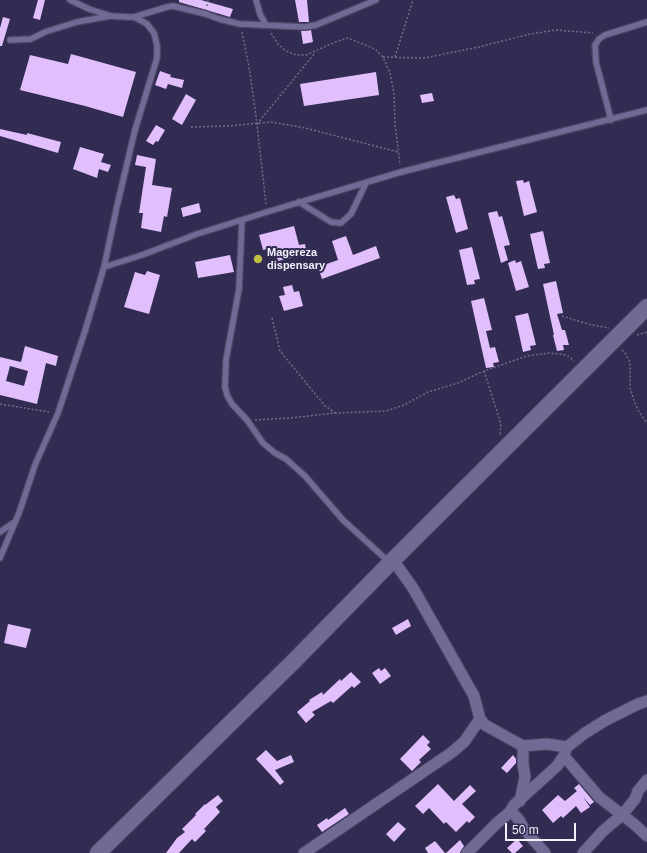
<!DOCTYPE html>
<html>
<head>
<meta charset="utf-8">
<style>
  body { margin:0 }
  #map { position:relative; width:647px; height:853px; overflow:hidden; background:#322c52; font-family:Arial,sans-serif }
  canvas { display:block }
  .scale { position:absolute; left:505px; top:823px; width:71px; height:18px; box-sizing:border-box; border:2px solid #f3f2fc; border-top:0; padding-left:5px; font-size:12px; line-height:14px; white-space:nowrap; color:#f3f2fc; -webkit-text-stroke:3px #322c52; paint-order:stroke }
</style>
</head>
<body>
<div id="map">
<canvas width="647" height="853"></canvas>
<div class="scale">50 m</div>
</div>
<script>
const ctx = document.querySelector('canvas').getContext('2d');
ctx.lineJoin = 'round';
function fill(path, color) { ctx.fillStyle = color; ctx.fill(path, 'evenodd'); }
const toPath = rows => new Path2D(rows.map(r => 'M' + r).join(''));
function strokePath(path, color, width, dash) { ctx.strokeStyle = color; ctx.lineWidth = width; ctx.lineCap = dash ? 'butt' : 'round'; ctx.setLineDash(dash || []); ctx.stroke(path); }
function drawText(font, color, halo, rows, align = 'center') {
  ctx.font = font + ' Arial,sans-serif'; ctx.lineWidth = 4; ctx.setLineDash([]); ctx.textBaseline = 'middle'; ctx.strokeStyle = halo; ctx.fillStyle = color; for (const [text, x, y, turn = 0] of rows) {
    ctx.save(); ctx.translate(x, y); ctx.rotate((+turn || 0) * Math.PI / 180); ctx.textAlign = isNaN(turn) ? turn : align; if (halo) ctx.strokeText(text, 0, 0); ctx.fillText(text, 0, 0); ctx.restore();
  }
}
fill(toPath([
  [38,0,45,0,40,20,33,18],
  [179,0,201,0,233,9,230,17,179,2],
  [295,0,307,0,309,22,299,22],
  [3,17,10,19,2,46,0,46,0,28],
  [311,30,313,42,303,44,301,31],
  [71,54,136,72,123,117,85,106,20,90,30,55,68,64],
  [160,71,171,75,170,77,184,80,182,88,168,84,166,89,155,85],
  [376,72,379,95,304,106,300,84],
  [432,93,434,101,422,103,420,95],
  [186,94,196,100,182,125,172,119],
  [156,125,165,130,158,142,156,141,153,145,146,141],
  [0,129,27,135,27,133,61,142,58,153,0,136],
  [80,147,104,154,101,162,111,165,108,172,99,169,97,178,73,169],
  [137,155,156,159,152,185,172,188,167,217,164,216,161,232,141,228,143,213,139,213,146,167,135,165],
  [523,180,524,183,529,181,537,212,524,216,516,181],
  [454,195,456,199,460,198,468,229,456,233,446,197],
  [199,203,201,212,183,217,181,208],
  [497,211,499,217,502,216,510,245,504,246,508,260,501,263,488,213],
  [294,226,299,245,305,244,307,254,278,261,274,248,263,250,259,235],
  [543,231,550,263,544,264,545,268,538,269,530,234],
  [346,236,353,255,376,246,380,258,322,279,318,267,338,260,332,241],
  [472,247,480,279,474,280,475,284,467,285,459,250],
  [230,255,234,272,198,278,195,262],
  [515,260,516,263,521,261,529,287,516,291,508,263],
  [147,271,160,275,149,314,124,307,135,272,145,275],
  [556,281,563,313,557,314,562,330,565,330,569,345,563,345,564,350,557,351,553,335,554,335,543,284],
  [292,285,294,292,299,291,303,306,284,311,279,296,285,295,283,287],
  [484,298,492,330,486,331,490,348,495,347,499,362,493,363,494,367,486,368,471,301],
  [528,313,536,345,530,346,531,350,523,352,515,316],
  [25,346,58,356,56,366,46,363,37,404,0,395,0,357,21,362],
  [10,366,28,371,24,386,6,381],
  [408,619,411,626,396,635,392,628],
  [8,624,31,629,26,648,4,643],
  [379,668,381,671,385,668,391,676,380,684,372,673],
  [351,672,361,682,354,688,352,686,333,703,331,701,312,712,315,715,306,723,297,712,310,701,309,700,322,692,323,695,340,679,341,681],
  [423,735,430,742,427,745,431,749,419,760,421,762,412,771,400,759],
  [266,750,277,761,291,755,294,762,275,770,284,782,280,785,256,759],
  [513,755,516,759,516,763,507,773,501,768],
  [438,784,454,801,470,785,476,791,462,804,475,817,469,823,467,821,456,832,446,822,444,824,429,808,423,814,415,806],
  [579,784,594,802,590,805,583,797,590,807,581,813,576,806,563,818,561,816,553,823,542,810,558,795,565,801,577,791,574,788],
  [218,795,223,801,216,807,220,812,204,829,206,831,195,842,192,839,179,853,166,853,177,838,185,832,182,829,196,815,195,814,205,804,205,805],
  [345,808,349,814,322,832,317,825,327,818,328,820],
  [398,822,406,829,394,842,386,834],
  [517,839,523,846,515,853,512,853,507,848],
  [460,840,464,846,460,853,446,853],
  [435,841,445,853,428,853,425,848]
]), '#e1bffc');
const lane = toPath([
  [256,0,260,14,266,25],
  [134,17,167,7,173,6,206,14,219,19,240,24,305,27,316,25,376,0],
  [10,40,31,39,45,32,77,22,110,16],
  [611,120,596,62,595,45,599,39,605,35,647,22],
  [299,202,331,222,341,223,351,214,366,183],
  [242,220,239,289,226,360,225,387,227,395,232,404,247,420,263,443,275,453,286,459,305,476,343,520,389,562],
  [104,267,142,255,197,234,267,212,401,172,647,110],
  [0,532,13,523],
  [0,558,19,513,35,465,58,413,85,331,104,267,117,206,135,130,157,58,157,45,154,33,147,24,134,17,127,17,111,16,89,9,70,0]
]);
const street = toPath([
  [393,560,413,588,474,696,480,719,485,725,503,735,523,746,547,744,567,747,585,733,606,720,638,704,647,701],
  [564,756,599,797,634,824,647,836],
  [520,801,525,777,523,764,523,746],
  [510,812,514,805,557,766,564,756,566,749],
  [304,853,451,753,464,742,480,719],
  [467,853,497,823,510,812,513,813,519,820,524,829,545,853],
  [583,853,603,831,622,815,635,799,638,791,647,780]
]);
const secondary = toPath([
  [98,853,294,661,393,560,647,307]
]);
strokePath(lane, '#4b4462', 8);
strokePath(street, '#4b4462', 13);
strokePath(secondary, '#4b4462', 18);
strokePath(toPath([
  [207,6,208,0],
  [242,32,249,67,256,116,266,204],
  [271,33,278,44,286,51,296,55,306,55,338,41,348,38,375,49,383,57,390,73,394,94,395,124,400,165],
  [383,57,424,58,479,47,530,34,556,30,593,33],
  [395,57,413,0],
  [257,124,315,53],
  [191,127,228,126,271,122,305,128,398,152],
  [562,316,588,324,609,328],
  [272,318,280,351,325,406,336,413],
  [637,335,647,332],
  [622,350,625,353,630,362,630,388,635,403,639,412,647,423],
  [484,371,501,424,500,435],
  [0,404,49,412],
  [255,420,290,418,336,413,386,411,404,405,428,392,458,383,484,371,527,356,549,353,561,354,568,356,574,361]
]), '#716c89', 1.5, [2, 2]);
strokePath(lane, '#706b95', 5.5);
strokePath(street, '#706b95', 11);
strokePath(secondary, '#706b95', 16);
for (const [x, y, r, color] of [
  [258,259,5,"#bebf42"]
]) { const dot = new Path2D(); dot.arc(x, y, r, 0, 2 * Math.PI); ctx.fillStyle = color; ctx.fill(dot); strokePath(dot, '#322c52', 1.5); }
drawText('bold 11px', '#f3f2fc', '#322c52', [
  ["Magereza",267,253],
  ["dispensary",267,266]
], 'left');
</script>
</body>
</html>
